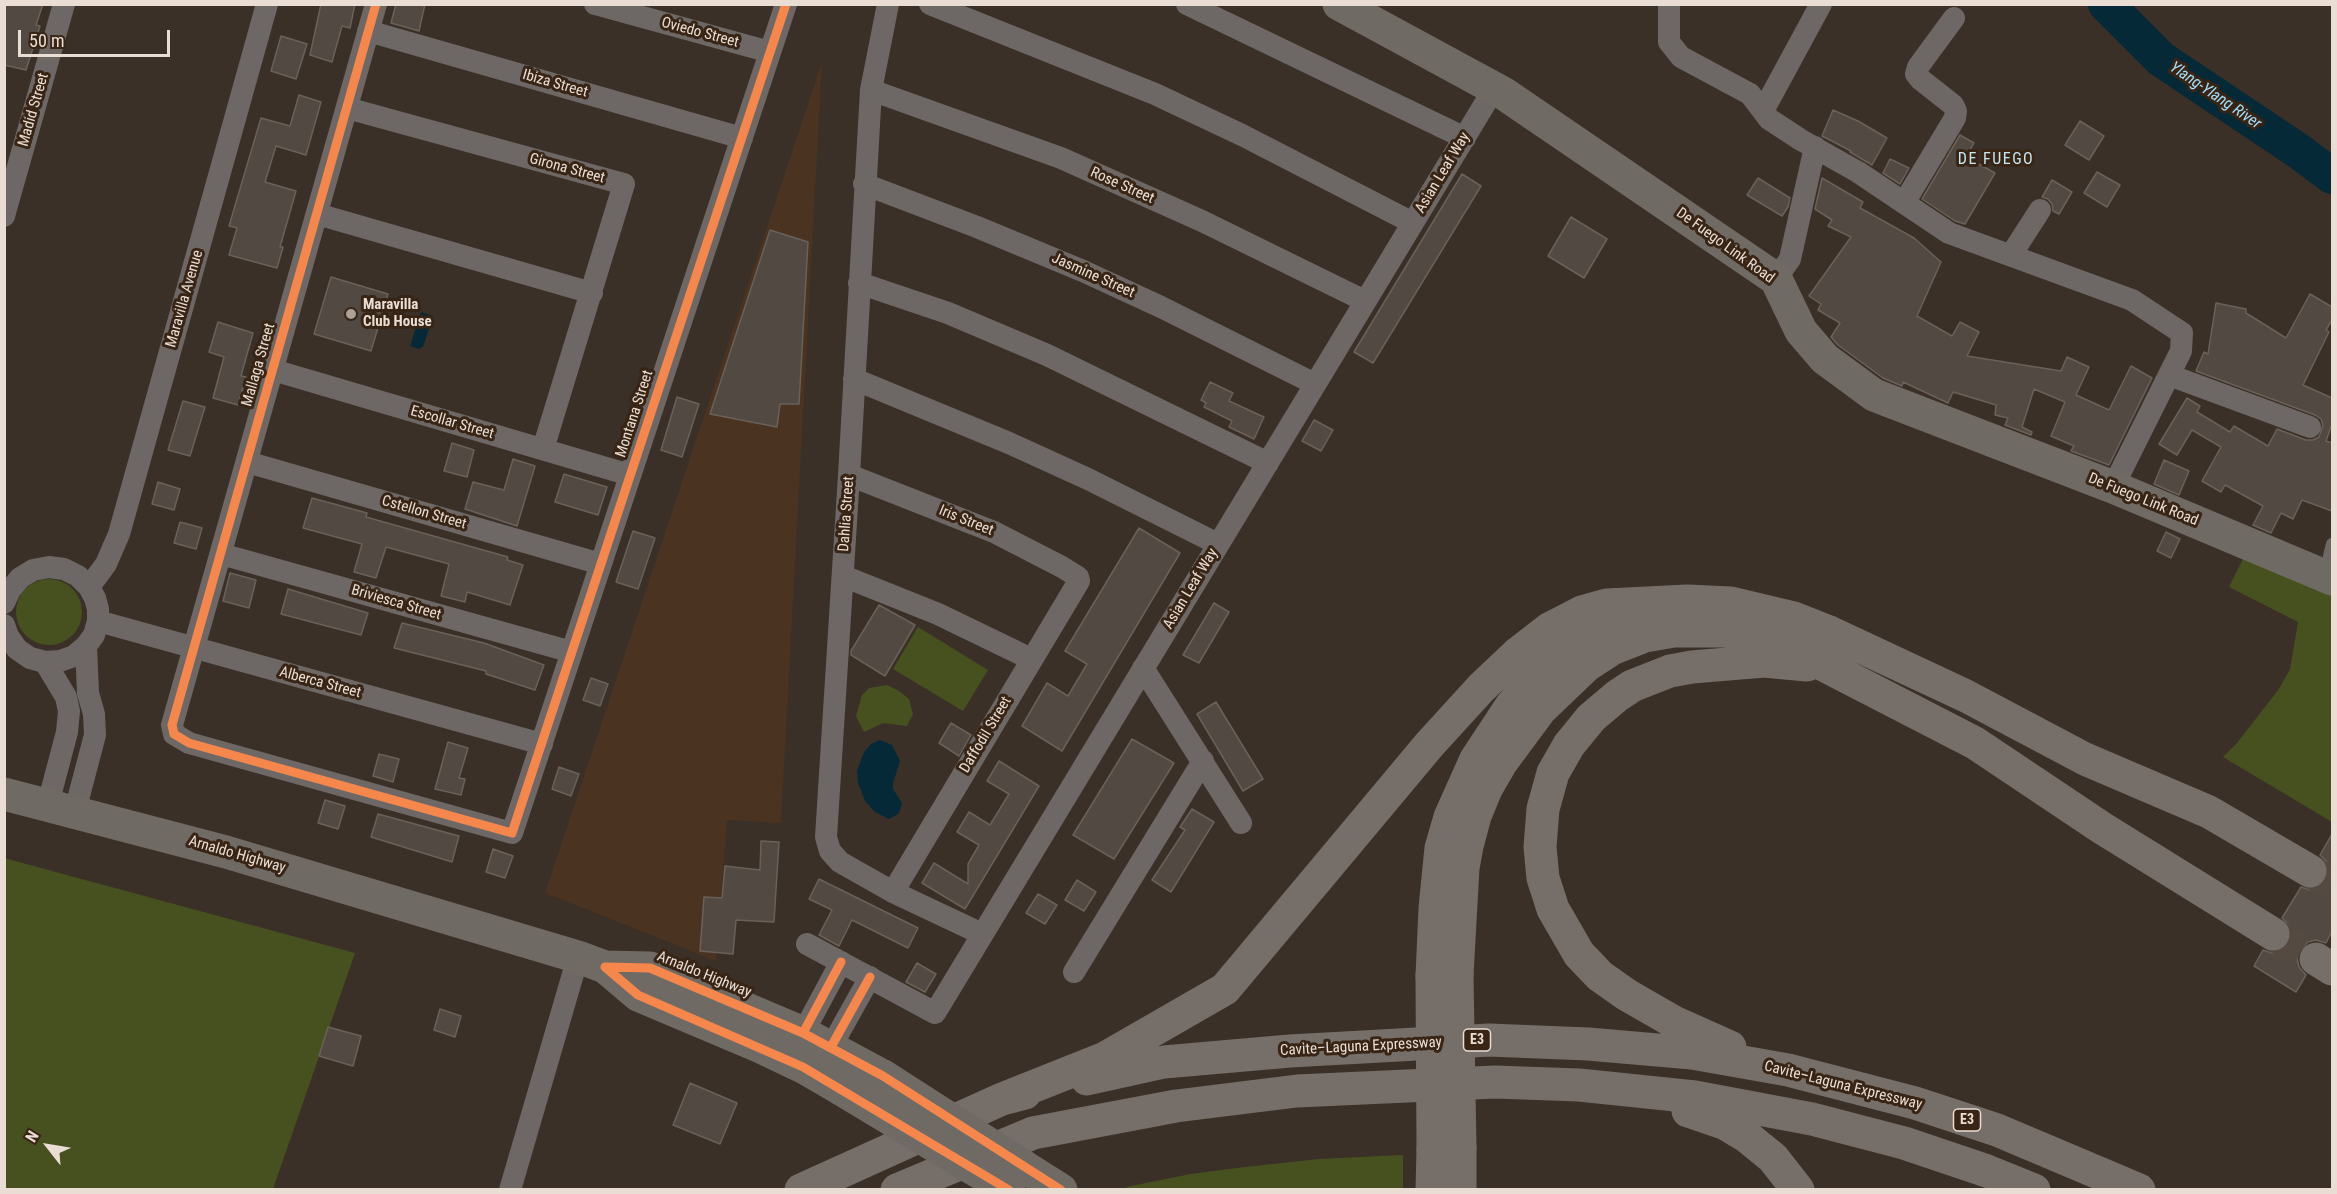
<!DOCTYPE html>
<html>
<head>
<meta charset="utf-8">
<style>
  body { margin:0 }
  #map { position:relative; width:2337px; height:1194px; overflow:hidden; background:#3a3027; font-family:"Roboto Condensed",sans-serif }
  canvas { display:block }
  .frame { position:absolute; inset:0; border:6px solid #eaddd3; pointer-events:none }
  .north { position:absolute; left:18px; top:1116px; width:60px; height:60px; -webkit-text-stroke:4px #382515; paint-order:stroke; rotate:301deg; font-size:16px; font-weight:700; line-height:24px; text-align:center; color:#eaddd3 }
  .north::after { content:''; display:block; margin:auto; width:21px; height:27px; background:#eaddd3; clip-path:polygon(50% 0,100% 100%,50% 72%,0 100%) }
  .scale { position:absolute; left:18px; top:30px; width:152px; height:27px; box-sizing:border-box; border:3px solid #eaddd3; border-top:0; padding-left:8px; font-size:18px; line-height:21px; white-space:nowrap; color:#eaddd3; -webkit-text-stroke:4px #382515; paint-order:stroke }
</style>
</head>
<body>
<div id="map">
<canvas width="2337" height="1194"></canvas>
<div class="frame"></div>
<div class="north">N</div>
<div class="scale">50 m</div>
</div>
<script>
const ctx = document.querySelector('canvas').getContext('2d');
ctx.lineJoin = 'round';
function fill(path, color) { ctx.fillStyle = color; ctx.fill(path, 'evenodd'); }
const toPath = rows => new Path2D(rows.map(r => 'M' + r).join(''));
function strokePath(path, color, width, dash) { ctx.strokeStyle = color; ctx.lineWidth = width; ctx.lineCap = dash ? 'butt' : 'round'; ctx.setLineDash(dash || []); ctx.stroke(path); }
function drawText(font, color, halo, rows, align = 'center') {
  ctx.font = font + ' "Roboto Condensed",sans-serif'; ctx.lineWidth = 6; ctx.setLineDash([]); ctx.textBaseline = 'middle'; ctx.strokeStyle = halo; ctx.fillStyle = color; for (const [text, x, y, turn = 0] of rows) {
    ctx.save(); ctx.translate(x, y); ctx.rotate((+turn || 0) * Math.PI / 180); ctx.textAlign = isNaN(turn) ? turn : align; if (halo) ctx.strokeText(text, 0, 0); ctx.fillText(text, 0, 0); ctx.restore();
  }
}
fill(toPath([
  [822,62,781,823,727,820,716,961,545,893]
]), '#4a3320');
fill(toPath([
  [2249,547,2332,588,2332,822,2223,757,2237,743,2279,689,2290,669,2298,622,2229,587],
  '16 612a33 33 0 1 1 66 0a33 33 0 1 1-66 0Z',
  [918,627,988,670,963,711,893,669],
  [887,685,899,691,909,699,913,714,907,726,883,723,864,732,856,716,862,695,869,688],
  [4,858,355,953,273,1189,5,1189],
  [1403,1155,1403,1189,1129,1190,1126,1187,1191,1174,1245,1167,1319,1159]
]), '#475120');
fill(toPath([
  [421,312,433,316,423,347,419,349,410,346],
  [880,740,892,745,900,761,893,783,893,789,902,803,901,808,898,814,889,819,875,812,865,801,858,783,857,771,864,752,871,744]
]), '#052937');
strokePath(toPath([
  [2106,4,2161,59,2297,150,2332,176]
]), '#052937', 36);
const building = toPath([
  [4,4,43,4,36,25,40,26,26,70,4,65,4,4],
  [321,4,355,4,350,28,342,26,332,62,310,55,321,4],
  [396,4,425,4,419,31,391,23,396,4],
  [281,36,307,44,296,79,271,71,281,36],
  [299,95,321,102,306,155,276,146,265,182,296,191,280,247,283,247,277,268,229,255,237,228,229,226,261,118,290,126,299,95],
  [1833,110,1858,121,1887,138,1872,165,1850,152,1851,151,1822,136,1833,110],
  [2080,121,2104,136,2089,160,2065,145,2080,121],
  [1960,135,1974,143,1966,157,1995,173,1965,224,1955,221,1922,199,1960,135],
  [1890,159,1909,168,1900,184,1883,173,1890,159],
  [2097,172,2120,185,2107,207,2084,193,2097,172],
  [1462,174,1481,186,1373,363,1354,352,1462,174],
  [1758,178,1790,198,1788,207,1782,216,1747,195,1758,178],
  [1822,178,1863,202,1860,208,1914,238,1941,262,1917,316,1952,336,1960,322,1979,332,1967,356,2061,371,2067,357,2089,367,2076,395,2109,410,2131,366,2152,378,2109,465,2071,451,2074,446,2051,436,2065,402,2034,389,2022,427,2032,432,2031,435,2005,425,2008,418,1995,415,1996,405,1953,392,1948,403,1903,382,1902,386,1883,378,1838,345,1831,337,1840,323,1818,310,1821,304,1809,296,1851,237,1828,226,1832,220,1815,209,1822,178],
  [2052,180,2072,192,2059,214,2053,211,2052,204,2048,199,2042,197,2052,180],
  [1571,217,1607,239,1584,278,1548,256,1571,217],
  [770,230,808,242,799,404,780,404,777,427,710,414,770,230],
  [331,277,388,294,371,351,314,334,331,277],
  [2310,294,2332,307,2332,320,2326,330,2329,332,2303,385,2332,398,2332,424,2326,441,2332,443,2332,511,2302,500,2293,519,2281,513,2271,533,2253,525,2263,506,2225,485,2221,492,2202,481,2221,447,2192,430,2177,455,2159,444,2187,398,2200,406,2197,412,2230,432,2234,426,2268,446,2277,429,2306,440,2313,440,2319,437,2323,425,2321,419,2315,415,2196,371,2204,352,2208,354,2216,303,2246,309,2246,313,2286,338,2310,294],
  [218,322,253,333,241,376,246,377,238,405,213,398,224,357,209,352,218,322],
  [1210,382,1233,393,1229,401,1264,417,1254,439,1229,427,1232,421,1204,407,1206,403,1201,400,1210,382],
  [677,397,699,404,682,457,661,450,677,397],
  [183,401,205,407,190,456,168,450,183,401],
  [1314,420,1333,430,1321,451,1302,441,1314,420],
  [452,443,474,450,467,477,444,471,452,443],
  [513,459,535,466,517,526,465,509,473,482,504,490,513,459],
  [2164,460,2189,471,2179,495,2154,484,2164,460],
  [564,474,607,487,598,515,555,502,564,474],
  [158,482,180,489,174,510,152,504,158,482],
  [312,498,367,513,366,517,508,557,507,560,523,565,510,605,467,592,465,602,441,596,449,564,386,547,376,578,354,572,362,544,303,528,312,498],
  [180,522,202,528,196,549,174,543,180,522],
  [1139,528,1180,553,1062,751,1022,726,1047,683,1068,696,1087,664,1065,651,1139,528],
  [633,531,655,538,638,589,616,582,633,531],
  [2166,532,2180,539,2171,558,2157,551,2166,532],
  [230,573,256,580,249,608,223,601,230,573],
  [288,589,368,613,361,635,281,614,288,589],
  [1214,603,1229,612,1199,663,1183,655,1214,603],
  [879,605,915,625,885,676,851,655,851,651,879,605],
  [402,623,484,643,544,665,535,690,486,674,486,671,394,648,402,623],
  [591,678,608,684,600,706,583,700,591,678],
  [1216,702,1263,779,1243,791,1197,714,1216,702],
  [951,723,971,735,959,756,939,743,951,723],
  [1132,739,1174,763,1114,859,1073,835,1132,739],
  [448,742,468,748,459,778,465,779,461,795,435,789,448,742],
  [379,754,399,759,393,782,373,776,379,754],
  [999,761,1039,786,965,909,922,883,934,863,968,884,968,864,979,845,957,832,969,812,990,825,1009,794,987,781,999,761],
  [559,767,579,774,571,796,552,789,559,767],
  [325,800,345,806,338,829,318,823,325,800],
  [1192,809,1214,822,1171,892,1152,880,1185,830,1180,827,1192,809],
  [378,814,459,836,452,862,371,837,378,814],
  [2332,834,2332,931,2326,943,2316,940,2308,942,2300,950,2297,958,2299,967,2306,975,2296,992,2254,966,2263,950,2272,953,2281,951,2289,943,2292,934,2290,926,2282,918,2301,887,2310,890,2320,887,2326,881,2329,871,2327,862,2320,855,2332,834],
  [761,841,779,842,774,922,736,920,733,954,700,951,704,897,722,898,725,866,760,870,761,841],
  [493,849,513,856,505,878,486,872,493,849],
  [819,879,918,928,908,948,852,920,839,946,819,935,832,910,809,899,819,879],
  [1077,880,1096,892,1084,911,1065,900,1077,880],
  [1038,894,1057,905,1045,924,1026,913,1038,894],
  [917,963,936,974,925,992,906,982,917,963],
  [440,1009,461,1016,455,1037,434,1030,440,1009],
  [328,1027,361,1036,353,1066,319,1056,328,1027],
  [690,1083,737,1103,720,1144,673,1125,690,1083]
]);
fill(building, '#524a42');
strokePath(building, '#6a6159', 1.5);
strokePath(toPath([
  [2310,871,2332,884],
  [2273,934,2316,959]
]), '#544a41', 33, [33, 16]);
strokePath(toPath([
  [2328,575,2329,556,2332,544]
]), '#6d6865', 12);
strokePath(toPath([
  [376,4,172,725,174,734,189,743,512,833,786,4],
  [595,4,770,52],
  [888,4,871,90,849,475,826,837,830,851,840,862,893,892,982,934],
  [930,4,1155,94,1242,135,1413,223],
  [1187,4,1465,138],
  [1669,4,1669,42,1681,57,1750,94,1769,119,1801,140,1858,172,1949,233,2132,300,2182,333,2181,351,2113,487],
  [368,31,742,138],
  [871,90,1061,158,1202,221,1365,301],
  [347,108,624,184,543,449],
  [1763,111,1821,4],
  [864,184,977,227,1083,271,1161,307,1315,384],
  [1904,203,1955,118,1956,111,1953,105,1920,79,1916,74,1918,67,1954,18],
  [317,214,592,293],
  [4,216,64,4],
  [2011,255,2040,210],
  [1776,279,1790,259,1815,147],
  [859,283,948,313,1047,355,1268,463],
  [273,370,630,475],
  [2169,375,2310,427],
  [854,379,1009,443,1088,479,1218,544],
  [247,462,601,564],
  [849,475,994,532,1062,567,1078,577,1079,581,893,892],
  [221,554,572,652],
  [843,576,938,614,1031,659],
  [89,587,106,564,119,534,267,4],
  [4,603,10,590,20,578,33,570,49,567,64,569,78,576,89,587,95,598,98,609,98,621,94,635,86,646,74,656,60,661,45,662,30,658,17,649,8,636,4,625],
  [98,621,542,744],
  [45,662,66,697,69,711,67,732,48,804],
  [1143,668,1241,823],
  [75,811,95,735,94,714,88,693,86,646],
  [807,944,935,1013,1486,102],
  [1074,972,1203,761],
  [803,1048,803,1033,841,962],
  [819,1056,831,1047,870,977],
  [510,1190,578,957]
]), '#6d6865', 22);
strokePath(toPath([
  [1339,4,1503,93,1776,279,1801,331,1825,359,1874,395,2113,487,2332,579],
  [4,794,226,852,578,957,605,967,638,995,761,1047,803,1067,841,1089],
  [605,967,650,968,803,1033,883,1076],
  [1023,1166,1061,1190],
  [987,1177,1009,1190]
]), '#706a65', 33);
strokePath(toPath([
  [2316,959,2332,969],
  [1457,975,1463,868,1467,846,1475,816,1486,789,1501,763,1541,709,1586,666,1612,649,1645,636,1674,631,1727,631,1757,635,1785,645,1975,743,2102,828,2273,934],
  [1432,976,1435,908,1441,848,1450,817,1476,759,1511,706,1535,679,1586,636,1609,624,1633,614],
  [1730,1047,1674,1022,1627,995,1600,976,1579,954,1553,909,1543,878,1540,847,1543,809,1553,773,1569,745,1591,718,1617,696,1632,686,1670,671,1692,667,1764,661,1807,665],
  [1087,1079,1164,1062,1290,1051,1489,1040,1588,1044,1692,1053,1788,1070,1915,1103,1997,1130,2139,1190],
  [1002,1099,1105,1058,1225,989,1429,745,1481,688,1518,653,1549,629,1582,612,1607,605,1687,601,1731,603,1794,618,1827,631,1966,696,2085,759,2209,812,2310,871],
  [1688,1111,1726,1124,1746,1136,1773,1158,1798,1190],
  [801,1190,1002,1099,1025,1093],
  [897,1190,1033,1133,1176,1106,1297,1091,1495,1082,1579,1085,1695,1097,1812,1119,1904,1143,1987,1171,2034,1190],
  [1432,1190,1433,1149],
  [1460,1190,1460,1148]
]), '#766e68', 33);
strokePath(toPath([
  [883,1076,1023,1166],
  [841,1089,987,1177]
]), '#706a65', 33);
strokePath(toPath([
  [1457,975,1460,1148],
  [1432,976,1433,1149]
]), '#766e68', 33);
strokePath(toPath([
  [376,4,172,725,174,734,189,743,512,833,786,4],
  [605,967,650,968,803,1033,883,1076,1061,1190],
  [605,967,638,995,803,1067,1009,1190],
  [803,1033,841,962],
  [831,1047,870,977]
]), '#f5874c', 9);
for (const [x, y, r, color] of [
  [351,314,6,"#aca097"]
]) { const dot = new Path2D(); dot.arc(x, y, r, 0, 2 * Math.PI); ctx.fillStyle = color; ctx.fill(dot); strokePath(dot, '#382515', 2); }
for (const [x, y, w] of [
  [1477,1040,27],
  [1967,1120,27]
]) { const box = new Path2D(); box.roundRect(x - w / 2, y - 11, w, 22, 4.5); ctx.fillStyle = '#382515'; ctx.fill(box); strokePath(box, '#eaddd3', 1.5); }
drawText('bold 14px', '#eaddd3', null, [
  ["E3",1477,1040],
  ["E3",1967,1120]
]);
drawText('15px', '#eaddd3', '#382515', [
  ["Oviedo Street",700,33,15],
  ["Ibiza Street",555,84,16],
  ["Madid Street",34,110,-74],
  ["Girona Street",567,169,15],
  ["Asian Leaf Way",1443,173,-59],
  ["Rose Street",1122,186,24],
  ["De Fuego Link Road",1725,246,36],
  ["Jasmine Street",1093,276,24],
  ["Maravilla Avenue",185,299,-74],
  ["Mallaga Street",259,365,-74],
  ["Montana Street",635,414,-72],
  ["Escollar Street",452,423,16],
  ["De Fuego Link Road",2143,500,22],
  ["Cstellon Street",424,513,16],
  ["Dahlia Street",847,514,-86],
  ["Iris Street",966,521,22],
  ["Asian Leaf Way",1191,589,-59],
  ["Briviesca Street",396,603,16],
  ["Alberca Street",320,683,15],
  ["Daffodil Street",986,735,-59],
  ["Arnaldo Highway",237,855,16],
  ["Arnaldo Highway",704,975,22],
  ["Cavite–Laguna Expressway",1361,1047,-3],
  ["Cavite–Laguna Expressway",1843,1086,14]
]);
drawText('bold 15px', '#eaddd3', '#382515', [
  ["Maravilla",363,305],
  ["Club House",363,322]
], 'left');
drawText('italic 16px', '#a4dffd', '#382515', [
  ["Ylang-Ylang River",2215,96,34]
]);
ctx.letterSpacing = '1.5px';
drawText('16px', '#c5e6f5', '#382515', [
  ["DE FUEGO",1996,160]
]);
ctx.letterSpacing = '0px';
</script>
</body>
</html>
